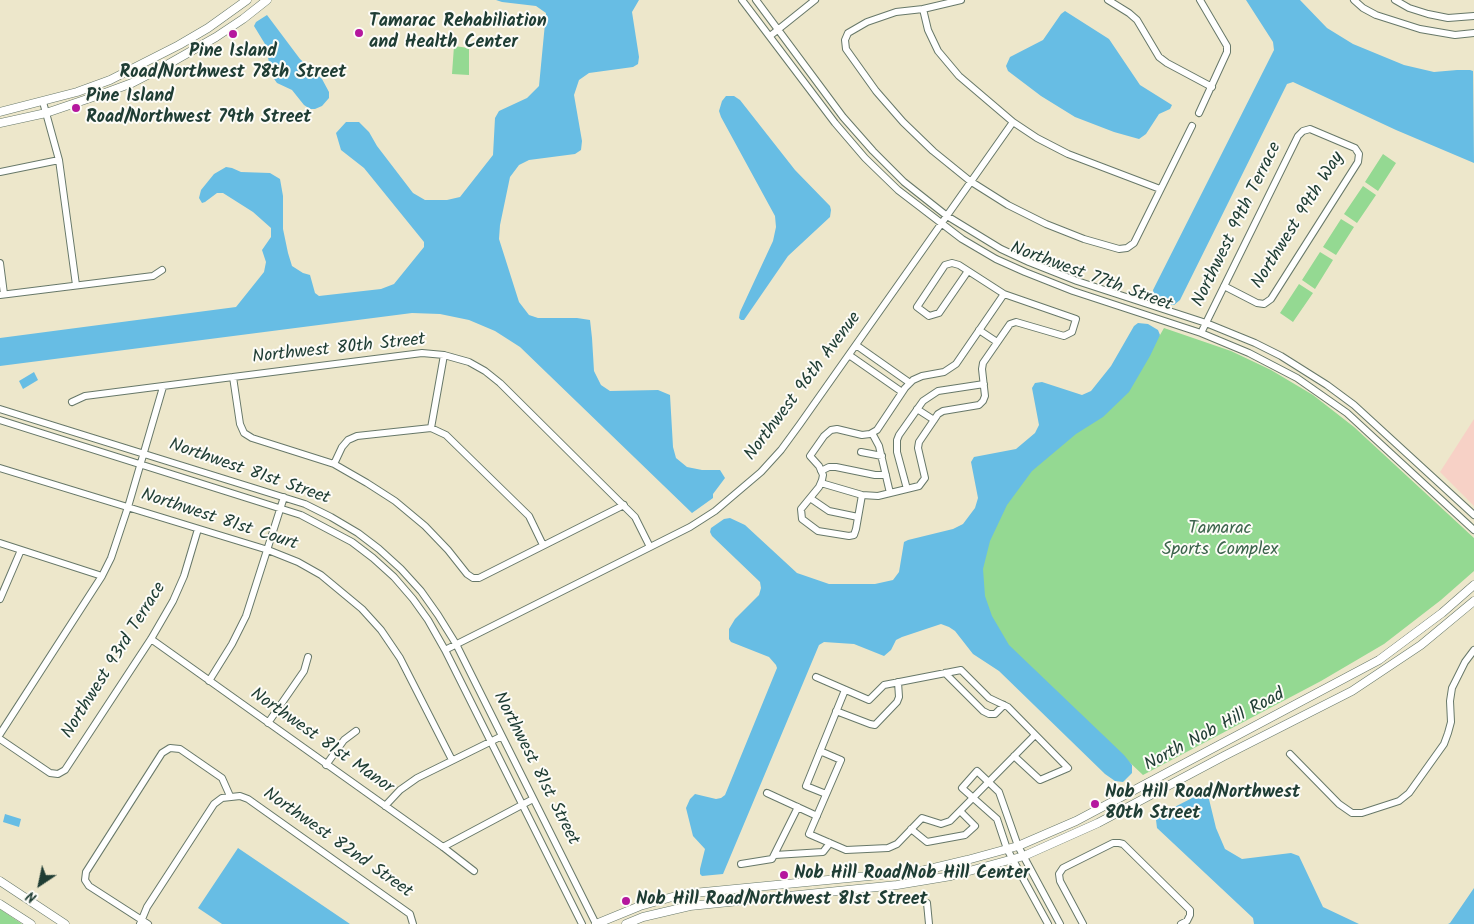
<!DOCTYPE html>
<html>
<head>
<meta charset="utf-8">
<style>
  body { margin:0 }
  #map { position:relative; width:1474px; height:924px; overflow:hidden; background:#ede7cb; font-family:Kalam,sans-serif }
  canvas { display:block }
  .north { position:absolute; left:15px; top:859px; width:50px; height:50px; -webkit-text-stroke:4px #fdfcf7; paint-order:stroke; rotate:214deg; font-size:14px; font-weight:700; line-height:20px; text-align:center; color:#1f3d34 }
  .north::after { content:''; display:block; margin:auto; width:18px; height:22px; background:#1f3d34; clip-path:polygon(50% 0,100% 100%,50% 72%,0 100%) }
</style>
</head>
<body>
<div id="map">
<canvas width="1474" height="924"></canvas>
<div class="north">N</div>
</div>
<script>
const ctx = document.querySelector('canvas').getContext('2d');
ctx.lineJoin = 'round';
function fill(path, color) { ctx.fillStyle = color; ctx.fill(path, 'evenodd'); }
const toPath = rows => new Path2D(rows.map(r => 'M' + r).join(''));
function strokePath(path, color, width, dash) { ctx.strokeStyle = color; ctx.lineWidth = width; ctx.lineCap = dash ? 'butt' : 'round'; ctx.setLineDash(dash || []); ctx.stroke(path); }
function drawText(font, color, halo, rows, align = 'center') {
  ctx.font = font + ' Kalam,sans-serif'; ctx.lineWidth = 4; ctx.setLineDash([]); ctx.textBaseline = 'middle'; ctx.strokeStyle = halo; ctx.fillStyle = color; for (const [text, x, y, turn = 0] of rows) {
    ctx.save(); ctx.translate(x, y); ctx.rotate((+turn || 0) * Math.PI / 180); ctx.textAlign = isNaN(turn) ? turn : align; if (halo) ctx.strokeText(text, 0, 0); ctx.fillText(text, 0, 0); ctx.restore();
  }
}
fill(toPath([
  [1474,419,1474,506,1440,472]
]), '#f7d1c6');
fill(toPath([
  [454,46,469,48,469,75,452,74],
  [1383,154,1396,163,1378,191,1365,182],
  [1363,186,1376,195,1357,223,1344,214],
  [1341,219,1354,227,1336,255,1323,247],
  [1320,252,1333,260,1315,289,1302,280],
  [1299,284,1313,293,1293,322,1280,313],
  [1164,328,1231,351,1271,370,1313,395,1354,427,1474,538,1474,571,1441,600,1384,644,1321,681,1143,775,1038,676,1006,645,989,616,980,589,985,544,1009,494,1160,335],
  [0,909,22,924,0,924]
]), '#94d992');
fill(toPath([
  [496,0,639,0,632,12,639,57,638,64,633,67,589,73,579,80,574,95,582,141,581,150,575,154,529,160,519,165,510,177,500,225,499,239,519,302,529,315,538,318,577,318,590,320,592,338,594,371,601,385,610,391,658,390,670,395,673,447,676,458,687,467,702,470,720,470,725,478,713,494,713,498,692,513,520,347,495,331,469,320,440,314,412,313,0,366,0,338,236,307,264,272,266,262,262,250,271,237,271,228,253,212,223,193,217,193,205,202,202,203,199,198,201,190,214,174,226,167,232,168,241,172,270,173,280,179,283,196,283,229,288,253,292,266,303,273,310,275,315,293,319,296,381,289,394,284,424,247,424,242,364,168,341,150,336,133,346,122,359,122,369,132,377,146,413,193,425,200,447,200,460,197,493,155,495,118,499,111,527,98,539,86,546,13,536,6,502,2],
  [1246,0,1300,0,1327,28,1353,44,1404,65,1434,72,1457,70,1470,70,1473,71,1474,163,1396,130,1293,82,1287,84,1180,300,1174,305,1163,304,1154,296,1153,290,1274,50,1273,42],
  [1065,11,1109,39,1140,85,1172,105,1170,109,1159,114,1146,134,1139,139,1114,132,1075,117,1041,96,1008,71,1006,66,1010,57,1043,40,1061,14],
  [267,15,300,59,322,79,329,92,329,98,322,106,315,109,310,109,304,105,292,90,277,83,272,76,265,44,254,26,256,22],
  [726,96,734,96,740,100,795,170,830,206,831,210,830,217,788,256,744,320,741,320,739,318,740,312,773,241,776,227,775,216,721,117,719,111,722,101],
  [1138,323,1148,324,1158,330,1160,335,1150,356,1129,392,1103,417,1076,434,1032,471,1007,505,990,541,983,569,985,596,992,616,1009,645,1124,755,1132,765,1132,773,1123,782,1115,781,1105,774,999,671,973,654,955,631,949,627,941,624,902,637,896,640,891,650,884,656,854,644,824,642,819,645,723,874,702,876,700,874,700,869,705,849,693,836,686,808,690,799,695,794,716,799,721,798,725,795,777,668,776,665,769,657,731,642,729,639,729,629,735,619,759,595,761,588,760,582,712,536,710,532,711,528,724,519,730,518,745,525,797,573,829,584,875,584,893,580,899,572,904,542,908,540,953,529,963,524,975,508,978,498,971,462,974,457,1016,449,1035,433,1039,425,1032,388,1035,383,1042,382,1082,395,1091,391,1111,366,1134,326],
  [34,372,38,380,23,389,19,381],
  [1208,795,1216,828,1225,849,1242,859,1291,853,1299,856,1323,907,1359,924,1254,924,1253,918,1157,828,1156,820,1159,815,1196,796],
  [5,814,21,819,19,827,3,822],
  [238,848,350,924,222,924,198,908],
  [1474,888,1474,924,1448,924,1450,923]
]), '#67bde4');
const minor = toPath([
  [742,0,835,123,865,158,898,190,962,239,996,259,1025,272,1073,291,1201,333,1249,353,1297,378,1347,413,1474,530],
  [756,0,843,117,873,151,904,182,947,216,1001,249,1029,262,1077,281,1206,323,1255,343,1281,356,1327,385,1354,405,1474,515],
  [961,0,923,9,896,12,867,22,848,33,845,40,846,49,876,91,903,122,933,151,970,181,1008,205,1046,224,1084,239,1119,249,1127,248,1134,243,1192,126],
  [1108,0,1129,13,1137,20,1159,57,1167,63,1212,87],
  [1354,0,1363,8,1376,15,1420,29,1455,35,1474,33],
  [1395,0,1409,8,1428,14,1448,18,1474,16],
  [923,9,928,30,938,51,959,76,1013,122,1037,138,1068,154,1160,189],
  [770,36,815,0],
  [43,102,59,160,76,285],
  [1199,113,1227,52,1227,46,1200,0],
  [0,172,59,160],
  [0,263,4,294],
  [0,295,153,276,162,270],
  [979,330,997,342],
  [1201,333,1298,136,1303,131,1310,129,1355,148,1359,154,1358,162,1271,299,1264,304,1257,303,1224,286],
  [856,345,910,383],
  [849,355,902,392],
  [233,377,240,424,244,433,252,438,334,464,367,483,395,501,425,526,448,550,467,574,473,578,479,578,624,505],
  [72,402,85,396,233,377,422,353,444,355,469,362,485,371,500,383,635,517,650,547],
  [0,409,305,504,331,517,358,533,379,549,401,569,421,591,438,615,456,644,596,924],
  [917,409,934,420],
  [0,420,301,515,352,542,373,558,394,577,413,599,428,620,445,650,582,924],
  [431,428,444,355],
  [872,433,879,446,890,493],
  [861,452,882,456],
  [334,464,342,447,348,440,357,436,431,428,446,435,529,516,543,545],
  [0,468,268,550,298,562,321,575,362,609,381,630,400,658,452,760],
  [821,471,829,467,836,467,875,475,886,475],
  [821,483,862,495,878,496,919,486,925,478,918,448,919,442,938,414,943,411,979,405,983,401,985,396,982,369,983,363,1010,324,1016,322,1064,336,1072,332,1076,319,1004,294,959,265,952,263,945,265,917,307,929,316,939,313,968,271],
  [907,489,897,452,897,440,899,435,923,401,938,391,984,384],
  [862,495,856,529,854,535,849,536,818,531,802,519,801,509,819,487,822,480,823,475,819,466,810,456,824,436,831,430,837,429,862,435,870,434,877,430,905,388,913,380,922,376,944,372,956,364,1004,294],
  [810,498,829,511,858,517],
  [0,543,102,576],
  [0,599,21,550],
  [151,639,443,847,474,871],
  [445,650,690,527,715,511,761,472,781,450,800,424,1013,122],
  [945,673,983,711,989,714,995,714,1004,705],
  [816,677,869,700,884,685,961,670,989,698,1008,707,1068,768,1040,780,1014,756],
  [209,681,232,644,246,616,284,497],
  [836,711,870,724,875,725,897,702,899,697,898,682],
  [268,723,304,671,308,657],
  [0,734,102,576,111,558,128,507,163,387],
  [0,739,50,773,58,774,65,770,151,639,173,601,184,576,198,529],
  [820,751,841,760,809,834,846,850,888,848,897,844,922,818,941,824,950,821,1035,735],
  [1290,754,1339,804,1352,813,1362,813,1399,801,1409,793,1444,744,1448,733,1451,722,1450,701,1452,688,1465,662,1474,650],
  [326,765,344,740,356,731],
  [767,793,817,816],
  [826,794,806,786,845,690],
  [385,806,400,790,417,778,502,736],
  [911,829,927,842,965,835,975,826,960,811],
  [443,847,533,799],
  [775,855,823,852,830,843],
  [741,864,772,859,798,807],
  [927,903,929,924],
  [140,924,147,907,214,804,222,798,240,796,248,799,410,914,413,924],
  [148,924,89,886,85,880,86,872,162,753,170,748,180,749,222,778,230,796],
  [1048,924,1007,849,997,819,962,788,977,771,999,792,1018,846,1060,924],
  [1083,924,1060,881,1059,874,1063,868,1113,843,1119,843,1123,844,1190,910,1190,915,1187,921,1181,924]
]);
const major = toPath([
  [0,112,77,92,110,80,179,45,208,28,247,0],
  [0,123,46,113,105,93,132,83,165,66,216,37,243,19,267,0],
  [0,881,65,924],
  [0,904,31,924],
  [596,924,640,906,683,894,921,871,967,860,1018,846,1076,821,1379,660,1442,613,1474,585],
  [626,924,643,917,690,906,897,885,951,876,1024,856,1098,823,1224,756,1352,691,1421,645,1474,601]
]);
strokePath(minor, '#677869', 8);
strokePath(major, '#677869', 9);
strokePath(minor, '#fff', 6);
strokePath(major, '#fff', 8);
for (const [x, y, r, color] of [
  [359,33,5,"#b5179e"],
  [233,34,5,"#b5179e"],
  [76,108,5,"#b5179e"],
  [1095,804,5,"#b5179e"],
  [784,875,5,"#b5179e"],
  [626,901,5,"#b5179e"]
]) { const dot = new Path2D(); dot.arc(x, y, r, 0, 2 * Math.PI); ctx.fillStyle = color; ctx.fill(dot); strokePath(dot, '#fdfcf7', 2); }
drawText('bold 18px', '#1f3d34', '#fdfcf7', [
  ["Tamarac Rehabiliation",369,23],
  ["and Health Center",369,44],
  ["Pine Island",233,53,"center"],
  ["Road/Northwest 78th Street",233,74,"center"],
  ["Pine Island",86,98],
  ["Road/Northwest 79th Street",86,119],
  ["Nob Hill Road/Northwest",1105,794],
  ["80th Street",1105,815],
  ["Nob Hill Road/Nob Hill Center",794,875],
  ["Nob Hill Road/Northwest 81st Street",636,901]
], 'left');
drawText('18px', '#1f3d34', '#fdfcf7', [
  ["Northwest 99th Way",1299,221,-58],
  ["Northwest 99th Terrace",1238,225,-64],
  ["Northwest 77th Street",1091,278,20],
  ["Northwest 80th Street",339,350,-6],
  ["Northwest 96th Avenue",804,387,-53],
  ["Northwest 81st Street",249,473,19],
  ["Northwest 81st Court",219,521,18],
  ["Northwest 93rd Terrace",115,661,-58],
  ["North Nob Hill Road",1215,731,-28],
  ["Northwest 81st Manor",321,742,35],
  ["Northwest 81st Street",535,769,63],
  ["Northwest 82nd Street",337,844,35]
]);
drawText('18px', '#3c644c', '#fdfcf7', [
  ["Tamarac",1220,530],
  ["Sports Complex",1220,551]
]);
</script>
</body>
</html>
